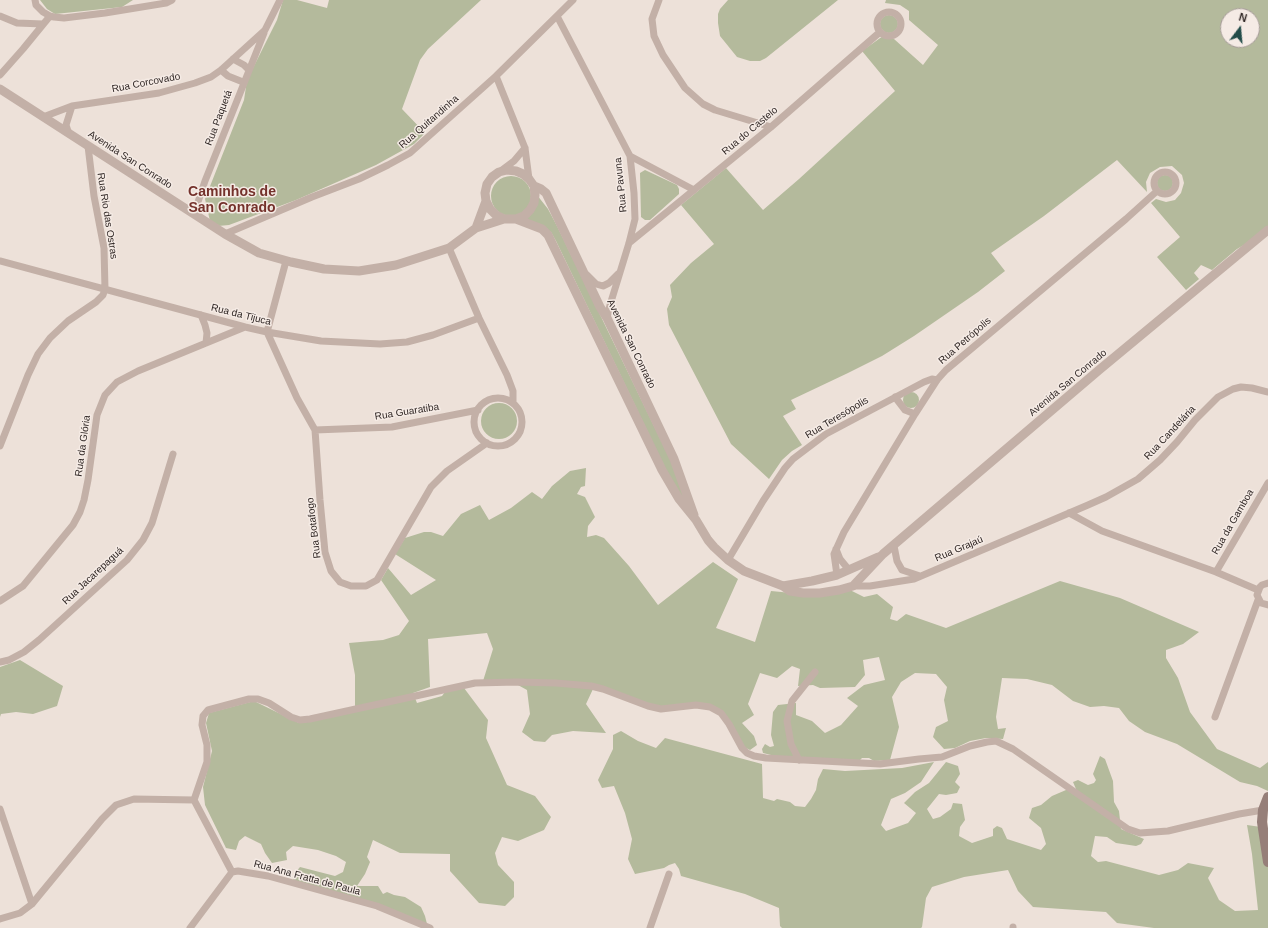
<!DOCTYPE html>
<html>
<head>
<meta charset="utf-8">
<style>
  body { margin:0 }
  #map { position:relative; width:1268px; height:928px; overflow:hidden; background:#ede1d9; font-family:Arial,sans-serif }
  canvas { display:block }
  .north { position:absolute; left:1220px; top:8px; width:40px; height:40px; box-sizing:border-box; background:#f5ebe5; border:1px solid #a79d99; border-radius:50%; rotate:16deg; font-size:11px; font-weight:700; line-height:16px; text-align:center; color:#312826 }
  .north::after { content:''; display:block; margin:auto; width:14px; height:18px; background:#224c49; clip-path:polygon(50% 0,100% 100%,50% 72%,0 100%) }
</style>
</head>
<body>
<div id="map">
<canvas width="1268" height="928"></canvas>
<div class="north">N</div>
</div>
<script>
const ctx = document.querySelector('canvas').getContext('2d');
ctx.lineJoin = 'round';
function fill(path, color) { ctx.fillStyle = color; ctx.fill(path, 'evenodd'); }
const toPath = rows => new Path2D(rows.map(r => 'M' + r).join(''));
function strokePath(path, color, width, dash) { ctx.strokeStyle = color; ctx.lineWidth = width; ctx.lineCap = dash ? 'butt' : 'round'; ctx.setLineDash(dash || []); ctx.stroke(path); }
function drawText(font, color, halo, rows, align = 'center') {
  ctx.font = font + ' Arial,sans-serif'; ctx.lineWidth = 3; ctx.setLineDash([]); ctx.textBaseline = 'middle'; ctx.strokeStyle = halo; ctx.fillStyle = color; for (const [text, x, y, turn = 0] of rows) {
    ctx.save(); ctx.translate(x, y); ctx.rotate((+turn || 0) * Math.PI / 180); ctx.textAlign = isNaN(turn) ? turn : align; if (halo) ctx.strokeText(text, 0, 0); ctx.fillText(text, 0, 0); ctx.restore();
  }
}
fill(toPath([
  [40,0,133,0,122,7,55,14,47,9],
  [283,0,297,0,327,8,329,0,481,0,428,49,420,60,402,109,425,133,414,144,376,165,296,200,229,225,218,226,210,221,205,199,244,100,247,80,277,20],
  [728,0,838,0,766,58,760,61,750,61,737,57,720,36,718,23,718,14,720,9],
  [886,0,1268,0,1268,231,1237,249,1212,270,1201,265,1194,273,1199,279,1186,290,1157,257,1180,237,1151,203,1156,199,1166,202,1175,200,1181,193,1184,183,1182,175,1172,166,1160,167,1150,173,1146,182,1147,192,1117,160,1044,216,991,253,1005,271,978,292,914,336,882,356,848,373,791,400,796,409,783,416,802,445,792,451,782,460,769,479,731,444,669,325,667,309,672,297,670,285,691,263,714,244,681,205,726,168,763,210,799,179,895,91,862,51,883,36,888,38,894,39,923,65,938,45,909,20,909,11,900,5,885,3],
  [1228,16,1252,16,1252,40,1228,40],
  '880 24a9 9 0 1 1 18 0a9 9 0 1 1-18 0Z',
  [645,170,677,185,679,189,679,194,650,220,645,220,641,217,640,173],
  '1157 183a8 8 0 1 1 16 0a8 8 0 1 1-16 0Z',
  '491 196a20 20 0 1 1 40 0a20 20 0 1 1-40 0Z',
  [537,195,548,209,557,226,670,459,685,495,680,499,556,241,551,232,522,220],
  '903 400a8 8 0 1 1 16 0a8 8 0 1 1-16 0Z',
  '481 421a18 18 0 1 1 36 0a18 18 0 1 1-36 0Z',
  [586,468,585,486,581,487,577,494,585,497,595,517,588,526,587,537,596,535,604,538,629,566,658,605,713,562,738,579,716,628,755,642,771,591,802,594,846,588,864,597,877,594,893,607,890,619,897,621,906,614,946,628,1060,581,1120,598,1199,632,1183,644,1166,650,1166,658,1178,678,1190,712,1217,749,1260,768,1268,762,1268,791,1257,786,1240,782,1177,744,1145,732,1129,721,1119,708,1104,706,1090,707,1073,701,1052,685,1027,679,1002,678,996,717,998,729,1006,728,1003,739,986,738,970,741,955,748,944,749,933,737,936,727,948,721,944,700,947,687,936,674,915,673,901,682,892,697,899,727,890,760,874,761,869,758,862,758,858,762,775,756,763,753,762,749,765,744,770,747,774,746,771,735,773,712,778,705,796,703,796,715,812,721,825,733,841,725,858,706,847,698,864,685,885,680,879,657,863,660,865,675,855,687,820,688,813,685,798,686,800,669,792,666,777,678,760,673,748,704,754,715,742,723,754,736,757,745,750,750,744,747,732,724,703,703,659,707,593,689,586,704,606,733,573,731,552,735,545,742,534,741,522,732,530,714,527,690,507,679,483,681,493,649,487,633,428,639,430,687,413,693,417,703,442,696,445,692,464,688,488,720,486,738,507,785,535,796,551,817,544,830,518,841,502,837,495,853,498,865,514,882,514,897,505,906,479,903,450,871,450,854,400,853,373,840,367,857,370,862,365,874,357,886,378,886,383,894,387,892,394,895,405,897,421,907,425,916,427,924,293,881,295,873,300,867,335,876,343,872,346,862,336,856,318,850,293,846,286,852,287,860,272,863,265,853,261,844,245,836,239,841,236,850,226,848,205,805,203,787,212,751,206,723,209,713,254,701,299,723,355,706,355,675,349,643,383,640,399,635,409,621,381,580,388,568,411,595,436,580,395,554,405,538,424,532,431,532,443,536,461,514,480,505,489,520,511,508,532,492,542,499,552,486,570,471],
  [20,660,63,686,57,706,33,714,16,712,1,714,0,717,0,667],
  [621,731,638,741,656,748,665,738,762,764,763,798,774,801,777,799,790,802,795,806,805,807,811,799,816,790,818,779,823,769,845,771,902,768,934,762,921,782,905,793,891,799,881,825,886,831,908,823,916,813,904,803,915,792,929,783,946,762,958,766,960,774,955,782,960,787,957,793,946,795,939,794,927,809,933,819,940,817,951,809,953,803,962,804,965,820,960,827,959,836,972,843,993,836,993,829,997,826,1002,828,1007,839,1041,850,1046,844,1041,828,1029,818,1032,808,1041,805,1052,796,1066,790,1076,789,1073,782,1078,780,1088,785,1094,783,1096,780,1093,774,1100,756,1105,759,1113,781,1114,802,1119,811,1121,829,1144,839,1141,844,1136,846,1116,843,1107,837,1095,836,1091,856,1098,862,1106,861,1159,875,1178,870,1188,863,1214,868,1208,878,1219,900,1235,911,1258,910,1252,854,1247,825,1268,828,1268,928,1154,928,1117,923,1106,912,1033,907,1018,891,1008,870,964,877,932,887,926,898,922,927,921,928,782,928,780,926,779,908,745,894,681,876,679,869,675,863,669,865,664,868,635,874,628,859,632,839,625,813,614,786,602,788,598,780,613,749,613,735]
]), '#b4ba9c');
strokePath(toPath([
  [35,0,36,5,43,12,50,16],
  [659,0,652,19,654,36,663,55,685,88,703,104,715,110,771,127],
  '877 24a12 12 0 1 1 24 0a12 12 0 1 1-24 0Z',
  [0,16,17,23,43,24],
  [557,16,630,156,634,193,635,219,629,243,610,305,607,318],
  [233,59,244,65,248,69],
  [221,70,228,76,243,82],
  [0,75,23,49,50,16,54,17,64,18,105,13,166,3,172,0],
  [496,76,525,148,529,179],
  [43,117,72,106,159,93,195,83,211,77,221,70,265,30,280,0],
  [69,134,66,125,72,106],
  [630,156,694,190],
  [502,170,514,161,525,148],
  '1154 183a11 11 0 1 1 22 0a11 11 0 1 1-22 0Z',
  [194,214,205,181,264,33],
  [225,234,312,197,359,179,388,165,410,153,496,76,573,0],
  [629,243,771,127,880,32],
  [449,248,479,318,507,375,513,391,513,403],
  [0,261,245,327,267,332,321,341,380,344,407,342,433,335,479,318],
  [286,261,267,332,297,398,315,430,320,500,325,552,331,571,340,582,351,586,366,586,377,580,431,487,447,471,487,443],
  [587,275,596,284,603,286,609,283,618,274],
  [201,315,205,325,207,333,206,343],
  [895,397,905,410,915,414],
  '474 422a24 24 0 1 1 48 0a24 24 0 1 1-48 0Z',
  [315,430,392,427,478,410],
  [0,446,28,375,38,354,50,338,68,321,96,302,103,295,105,289,104,248,94,196,88,146],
  [1069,513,1102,531,1216,572,1258,590],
  [894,546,897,561,902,570,920,576],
  [836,549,840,559,849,570],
  [728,560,763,501,785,468,793,459,826,434,924,382,932,379,937,380],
  [1216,572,1268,483],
  [837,575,834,554,844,532,915,414,937,380,946,370,1126,219,1157,191],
  [1268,583,1262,585,1260,587,1257,595,1261,603,1268,605],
  [853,586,870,586,914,579,1088,505,1106,497,1138,479,1160,460,1177,442,1195,420,1218,397,1233,389,1241,387,1252,388,1268,392],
  [0,601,23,586,73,525,80,512,84,500,88,480,97,415,105,395,117,382,138,371,245,327],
  [0,662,9,660,24,652,39,640,127,560,143,540,152,523,173,454],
  [1215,717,1258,600],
  [799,760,791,744,787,721,792,701,815,672],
  [194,800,207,762,207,745,202,725,203,716,208,710,249,699,258,699,269,703,291,717,300,720,310,719,475,683,517,682,556,683,591,686,603,689,648,706,661,709,696,705,710,707,721,713,729,724,742,748,747,753,754,756,766,758,880,764,919,759,942,757,970,746,987,742,996,741,1013,749,1128,829,1140,833,1168,831,1239,814,1263,810],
  [194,800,232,872],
  [0,809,32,904],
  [232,872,238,871,268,876,377,906,430,928],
  [0,919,20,913,32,904,102,819,116,805,134,799,194,800],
  [190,928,232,872],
  [650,928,669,874],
  [1013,928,1013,927]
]), '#c3b0a7', 7);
strokePath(toPath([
  [0,89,225,234,259,253,291,262,324,269,359,271,396,265,449,248,476,228,504,219],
  [534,186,541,189,546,193,600,307,607,318,674,459,694,515],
  [516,219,542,229,548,235,662,470,679,499,696,520,708,540,714,547,728,560,744,571,783,586,790,591,803,593,820,593,839,590,853,586],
  [476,228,486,201,485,193,487,184,492,177,499,172,507,170,516,171,523,174,529,179,534,186,535,195,534,203,530,210,524,216,516,219,504,219,496,215,490,209,486,201],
  [783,586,812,581,837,575,878,557],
  [853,586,883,554,1099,370,1268,230]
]), '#c3b0a7', 9);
strokePath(toPath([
  [1268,797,1263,810,1262,822,1268,862]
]), '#967f79', 10);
drawText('10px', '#312826', '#f5ebe5', [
  ["Rua Corcovado",146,83,-11],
  ["Rua Paquetá",219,118,-69],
  ["Rua Quitandinha",429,122,-41],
  ["Rua do Castelo",750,131,-40],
  ["Avenida San Conrado",130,160,33],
  ["Rua Pavuna",621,185,-96],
  ["Rua Rio das Ostras",107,216,81],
  ["Rua da Tijuca",241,315,14],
  ["Rua Petrópolis",965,341,-41],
  ["Avenida San Conrado",631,344,64],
  ["Avenida San Conrado",1068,383,-40],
  ["Rua Guaratiba",407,412,-9],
  ["Rua Teresópolis",837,418,-31],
  ["Rua Candelária",1170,433,-47],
  ["Rua da Glória",83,446,-82],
  ["Rua da Gamboa",1233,522,-60],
  ["Rua Botafogo",314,528,-97],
  ["Rua Grajaú",959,549,-23],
  ["Rua Jacarepaguá",93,576,-43],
  ["Rua Ana Fratta de Paula",307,878,15]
]);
drawText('bold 14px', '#74312b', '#f5ebe5', [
  ["Caminhos de",232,192],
  ["San Conrado",232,208]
]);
</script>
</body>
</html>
